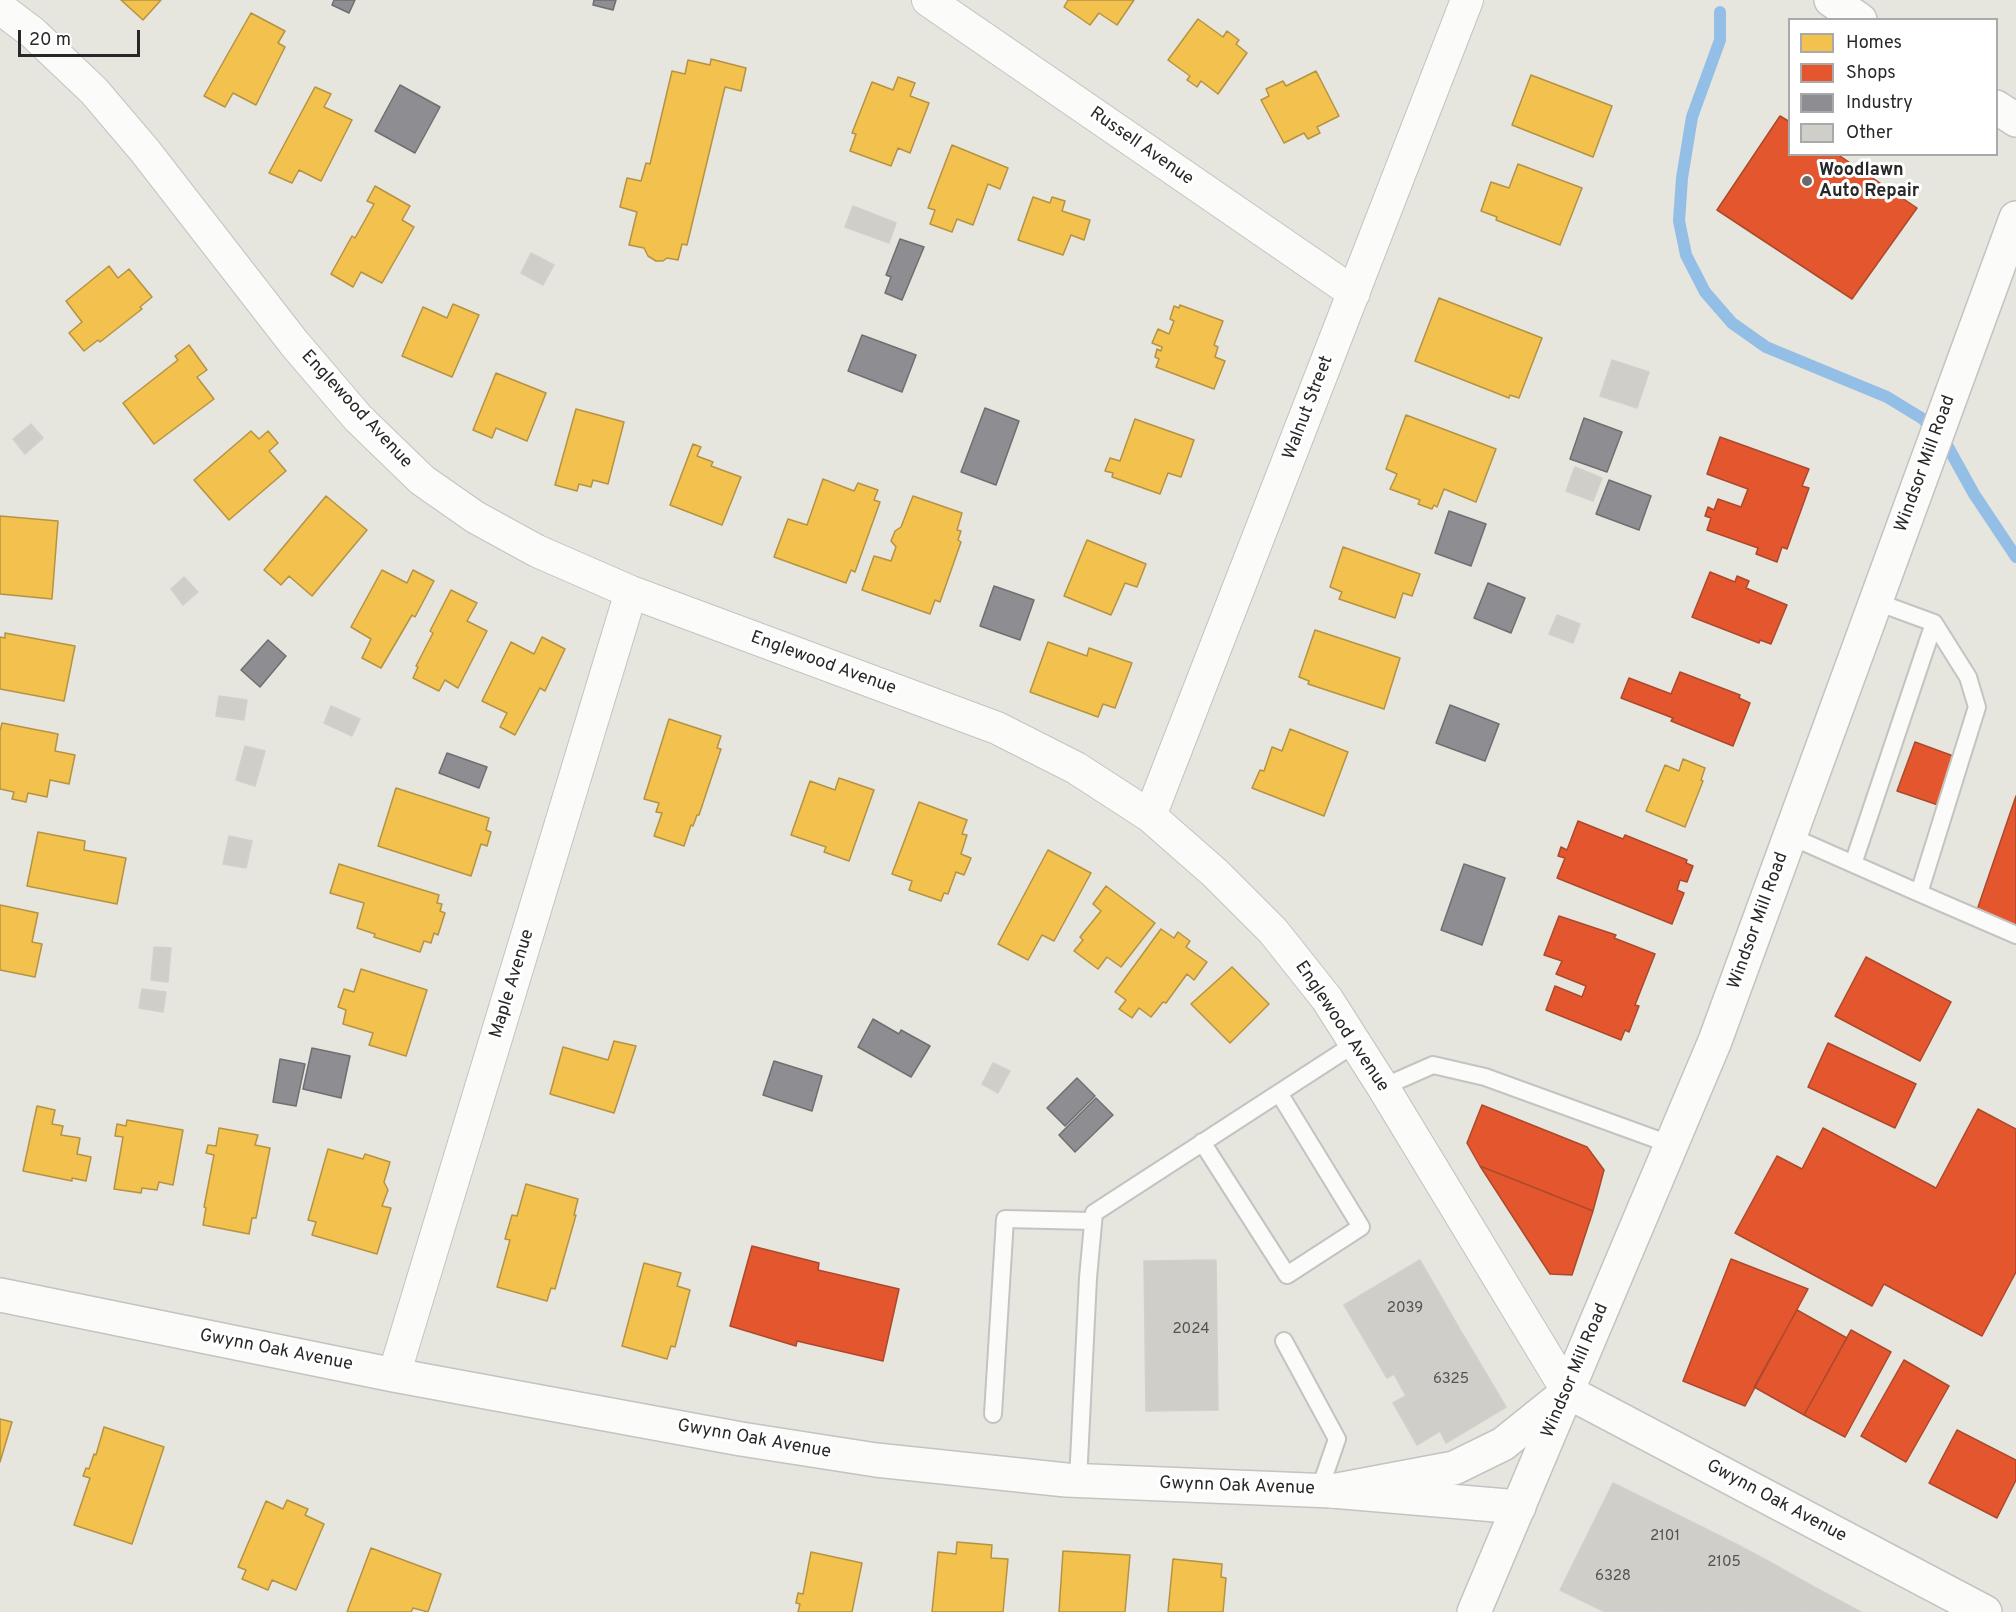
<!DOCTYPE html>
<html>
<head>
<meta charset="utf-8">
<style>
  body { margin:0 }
  #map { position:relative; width:2016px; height:1612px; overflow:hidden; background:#e6e5de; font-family:Overpass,sans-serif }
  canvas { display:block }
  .legend { position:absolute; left:1788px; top:18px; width:210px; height:138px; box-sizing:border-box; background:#fff; border:2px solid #a9a9a9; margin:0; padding:8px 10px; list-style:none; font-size:18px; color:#282828 }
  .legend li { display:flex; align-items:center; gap:12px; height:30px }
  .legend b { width:30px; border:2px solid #a9a9a9 }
  .scale { position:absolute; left:18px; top:30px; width:122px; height:27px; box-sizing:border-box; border:3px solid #282828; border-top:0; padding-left:8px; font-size:18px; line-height:21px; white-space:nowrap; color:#282828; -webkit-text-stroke:4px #fff; paint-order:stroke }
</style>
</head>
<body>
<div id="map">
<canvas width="2016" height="1612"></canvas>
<ul class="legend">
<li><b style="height:16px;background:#f2c14e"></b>Homes</li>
<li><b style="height:16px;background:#e4572e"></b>Shops</li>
<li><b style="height:16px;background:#8d8d92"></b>Industry</li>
<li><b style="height:16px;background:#cfcec9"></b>Other</li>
</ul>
<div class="scale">20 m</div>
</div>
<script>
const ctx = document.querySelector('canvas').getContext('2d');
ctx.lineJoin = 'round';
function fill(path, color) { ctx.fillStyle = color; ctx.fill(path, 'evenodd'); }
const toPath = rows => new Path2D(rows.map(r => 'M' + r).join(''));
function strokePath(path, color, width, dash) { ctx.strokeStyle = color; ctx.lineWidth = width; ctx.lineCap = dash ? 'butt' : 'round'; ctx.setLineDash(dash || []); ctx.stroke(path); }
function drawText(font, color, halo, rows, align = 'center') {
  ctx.font = font + ' Overpass,sans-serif'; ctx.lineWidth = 6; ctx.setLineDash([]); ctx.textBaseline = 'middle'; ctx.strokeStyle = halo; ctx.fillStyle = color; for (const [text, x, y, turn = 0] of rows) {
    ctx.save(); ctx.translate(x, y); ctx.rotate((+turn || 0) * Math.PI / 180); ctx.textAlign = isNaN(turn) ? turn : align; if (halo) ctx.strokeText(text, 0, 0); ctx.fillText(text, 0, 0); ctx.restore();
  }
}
const homes = toPath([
  [121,0,161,0,143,20,121,0],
  [1068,0,1134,0,1117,25,1099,13,1090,25,1064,7,1068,0],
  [251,13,285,31,278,43,285,47,256,105,233,93,225,107,204,96,251,13],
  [1198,19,1223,37,1227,31,1239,40,1236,44,1247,53,1218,94,1201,81,1197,87,1187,80,1190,76,1168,60,1198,19],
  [711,59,746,68,741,91,725,87,687,245,682,244,678,260,667,258,663,261,656,261,648,256,644,248,629,245,637,212,620,207,627,178,641,181,646,163,650,164,672,71,685,74,688,60,710,65,711,59],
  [1316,71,1339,116,1317,127,1320,133,1308,139,1304,133,1284,143,1261,100,1269,96,1266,89,1283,81,1286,86,1316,71],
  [1531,75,1612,106,1593,157,1512,125,1531,75],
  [898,77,915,83,910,96,929,103,910,153,898,148,891,166,850,151,856,134,852,133,872,82,893,90,898,77],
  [315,87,331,94,324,107,352,120,321,181,299,170,292,183,269,173,315,87],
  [952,145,1008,168,1000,189,988,184,973,225,957,219,952,232,930,224,935,210,928,208,952,145],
  [1518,164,1582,188,1560,245,1496,220,1497,217,1481,211,1491,182,1509,188,1518,164],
  [375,186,410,206,402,220,414,227,382,283,361,272,353,287,331,274,352,236,355,238,374,204,367,201,375,186],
  [1033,197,1050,203,1052,197,1065,201,1062,211,1090,220,1084,240,1071,235,1063,255,1018,240,1033,197],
  [109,266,118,278,129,269,152,297,140,307,142,309,100,342,98,340,84,351,69,333,82,322,66,301,109,266],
  [1439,298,1542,338,1519,398,1510,395,1509,398,1415,361,1439,298],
  [453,304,479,315,452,377,402,356,423,307,447,318,453,304],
  [1180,305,1223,321,1214,345,1218,347,1215,357,1225,361,1214,389,1156,367,1159,359,1155,357,1157,349,1161,351,1162,347,1152,343,1158,329,1169,334,1174,321,1170,319,1174,306,1179,308,1180,305],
  [189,345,207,370,197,377,214,399,154,444,123,403,178,360,175,356,189,345],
  [496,373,546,393,527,441,496,428,492,438,473,430,496,373],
  [576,409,624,422,608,484,593,480,591,487,579,484,577,491,555,485,576,409],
  [1406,415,1496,449,1476,502,1444,489,1437,507,1434,505,1432,509,1418,504,1420,500,1390,489,1397,474,1386,469,1406,415],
  [1135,419,1194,440,1181,477,1168,473,1160,494,1112,477,1113,473,1105,471,1110,458,1120,461,1135,419],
  [251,431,259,439,268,431,278,443,269,451,286,471,229,520,194,480,251,431],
  [693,444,701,447,697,456,713,462,711,466,741,477,722,525,670,505,693,444],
  [823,479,854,491,858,483,878,490,874,500,880,502,855,572,851,570,846,583,774,557,788,519,807,525,823,479],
  [326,496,367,530,312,596,289,576,281,585,264,570,326,496],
  [913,496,962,513,957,530,961,531,958,540,961,542,940,602,935,600,930,614,862,590,874,556,891,561,896,547,891,541,895,531,901,527,913,496],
  [0,516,58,521,52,599,0,594,0,516],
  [1087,540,1146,564,1137,587,1125,583,1111,615,1064,596,1087,540],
  [1343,547,1420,574,1412,596,1403,593,1395,618,1339,599,1342,592,1330,587,1343,547],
  [382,570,407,583,413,570,434,581,415,617,412,615,381,668,362,658,371,639,351,627,382,570],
  [451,590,477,603,467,621,487,631,458,688,445,680,439,691,413,678,418,667,416,666,433,633,430,631,451,590],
  [1315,630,1400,658,1384,709,1308,684,1309,681,1299,677,1315,630],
  [5,633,75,646,64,701,0,689,0,637,5,638,5,633],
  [542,637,565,649,545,691,540,688,515,735,500,727,507,713,482,701,511,642,534,654,542,637],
  [1048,642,1087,656,1089,648,1132,663,1115,708,1103,704,1098,717,1030,692,1048,642],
  [669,719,721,736,717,748,721,749,699,815,697,815,693,826,691,825,684,846,654,836,662,813,656,812,659,803,644,799,669,719],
  [2,723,58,734,55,751,75,755,69,784,50,780,47,797,28,793,26,802,12,799,14,792,0,789,0,731,2,723],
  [1290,729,1348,752,1324,816,1252,788,1260,770,1264,771,1272,747,1282,751,1290,729],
  [1683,759,1705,768,1701,780,1703,781,1685,827,1646,811,1665,765,1679,771,1683,759],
  [839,778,874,790,849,861,824,852,826,847,791,835,810,781,835,790,839,778],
  [396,788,489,818,486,830,491,832,487,846,481,844,471,876,378,846,396,788],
  [919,802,967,820,962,834,967,835,961,854,971,858,964,875,956,872,948,894,944,893,941,901,909,890,912,881,892,874,919,802],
  [38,832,85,841,84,850,126,858,117,904,27,886,38,832],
  [1048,850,1091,873,1054,941,1042,935,1028,960,998,944,1048,850],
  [339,864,439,895,437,903,442,904,440,911,445,913,438,935,434,933,431,943,424,941,420,952,374,937,375,934,357,928,364,903,330,893,339,864],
  [1106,886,1155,923,1121,967,1107,957,1098,969,1074,951,1083,940,1080,937,1101,911,1093,904,1106,886],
  [0,905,38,913,32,942,42,944,35,977,0,970,0,905],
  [1161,929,1174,938,1178,932,1190,941,1186,947,1207,962,1194,980,1187,974,1166,1003,1163,1002,1151,1017,1139,1008,1132,1018,1119,1009,1126,1000,1115,992,1161,929],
  [1232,967,1269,1004,1230,1043,1191,1004,1232,967],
  [361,969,427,990,406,1056,369,1045,373,1033,343,1024,346,1010,338,1007,344,989,354,992,361,969],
  [614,1041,636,1046,614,1113,550,1094,563,1047,608,1060,614,1041],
  [37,1106,55,1110,52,1124,63,1126,61,1135,80,1138,77,1154,91,1157,86,1181,72,1178,72,1181,23,1171,37,1106],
  [127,1120,183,1130,173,1185,159,1182,157,1190,142,1188,141,1193,114,1189,123,1137,115,1136,117,1124,126,1126,127,1120],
  [219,1128,258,1135,255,1145,270,1148,256,1218,252,1218,249,1234,203,1225,206,1208,204,1207,214,1155,206,1153,208,1145,216,1146,219,1128],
  [328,1149,363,1159,365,1154,390,1162,384,1182,388,1190,382,1206,391,1208,377,1254,312,1235,316,1222,308,1220,328,1149],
  [526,1184,578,1199,574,1215,576,1215,555,1289,551,1288,547,1301,497,1287,510,1240,505,1239,512,1215,517,1216,526,1184],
  [644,1263,681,1273,677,1286,690,1290,675,1347,671,1346,667,1359,622,1346,644,1263],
  [0,1419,12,1422,0,1462,0,1419],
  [104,1427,164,1447,132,1544,74,1525,90,1478,83,1476,86,1468,89,1469,94,1454,96,1455,104,1427],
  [287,1500,308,1509,305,1515,324,1524,296,1590,272,1580,268,1590,242,1579,246,1570,238,1567,266,1501,283,1509,287,1500],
  [957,1542,992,1545,991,1558,1008,1559,1003,1612,932,1612,938,1552,956,1554,957,1542],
  [371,1548,441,1574,428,1612,413,1608,411,1612,347,1612,371,1548],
  [1063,1551,1130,1555,1125,1612,1059,1612,1063,1551],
  [811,1552,862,1563,852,1612,798,1612,800,1604,796,1603,798,1593,803,1594,811,1552],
  [1173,1559,1222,1564,1221,1577,1226,1578,1223,1612,1168,1612,1173,1559]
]);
fill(homes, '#f2c14e');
strokePath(homes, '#b59343', 1.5);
const shops = toPath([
  [1780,116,1790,122,1790,154,1837,154,1917,208,1852,299,1717,210,1780,116],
  [1720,437,1809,469,1802,486,1809,488,1787,549,1782,547,1777,562,1756,554,1758,548,1707,530,1711,518,1705,516,1708,507,1714,510,1718,499,1741,507,1748,489,1707,474,1720,437],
  [1710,572,1735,582,1737,576,1749,581,1746,588,1787,605,1771,644,1760,640,1759,643,1692,617,1710,572],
  [1680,672,1740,695,1739,698,1750,703,1733,746,1671,721,1673,718,1621,698,1629,678,1671,694,1680,672],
  [1915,742,1956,757,1938,805,1897,791,1915,742],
  [2016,796,2016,927,1976,913,2016,796],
  [1578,821,1623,839,1625,835,1687,860,1686,863,1693,866,1687,882,1680,880,1677,890,1684,893,1672,924,1557,878,1565,858,1558,856,1561,847,1567,850,1578,821],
  [1559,916,1616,935,1614,938,1655,954,1635,1005,1639,1006,1629,1032,1625,1030,1621,1040,1546,1010,1555,986,1582,997,1586,986,1556,974,1562,961,1544,955,1559,916],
  [1866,957,1951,1002,1920,1061,1835,1016,1866,957],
  [1828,1043,1916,1084,1895,1128,1808,1087,1828,1043],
  [1482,1105,1587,1147,1604,1170,1593,1211,1480,1166,1467,1143,1482,1105],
  [1978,1109,2016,1129,2016,1272,1982,1336,1884,1284,1872,1306,1735,1233,1777,1156,1802,1169,1823,1128,1936,1188,1978,1109],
  [1480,1166,1593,1211,1572,1275,1550,1274,1480,1166],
  [752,1246,819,1263,818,1270,899,1289,883,1361,797,1341,796,1346,730,1326,752,1246],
  [1731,1259,1808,1289,1745,1406,1683,1381,1731,1259],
  [1797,1310,1847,1338,1804,1415,1754,1387,1797,1310],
  [1851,1330,1891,1352,1845,1437,1804,1415,1851,1330],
  [1904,1360,1949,1386,1906,1462,1861,1436,1904,1360],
  [1957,1430,2016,1460,2016,1480,1997,1518,1929,1483,1957,1430]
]);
fill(shops, '#e4572e');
strokePath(shops, '#ac492c', 1.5);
const industry = toPath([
  [334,0,355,0,349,13,332,5,334,0],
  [594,0,616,0,613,10,593,5,594,0],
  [400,85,440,107,415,153,375,131,400,85],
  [900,239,924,247,902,300,885,293,891,277,886,275,900,239],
  [862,335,916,355,902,392,848,371,862,335],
  [985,408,1019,421,996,485,961,472,985,408],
  [1584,418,1622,432,1607,472,1570,459,1584,418],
  [1609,480,1651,496,1639,530,1596,514,1609,480],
  [1449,511,1486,524,1471,566,1435,553,1449,511],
  [1488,583,1525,598,1511,633,1474,618,1488,583],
  [994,586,1034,600,1020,640,980,626,994,586],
  [268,640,286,656,260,687,241,670,268,640],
  [1450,705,1499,724,1485,761,1436,743,1450,705],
  [447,753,487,767,479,788,439,773,447,753],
  [1464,864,1505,878,1482,945,1441,930,1464,864],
  [873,1019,899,1034,901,1030,930,1046,911,1077,858,1047,873,1019],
  [312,1048,350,1056,341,1098,303,1089,312,1048],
  [280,1059,305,1064,296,1106,273,1102,280,1059],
  [774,1061,822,1076,812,1111,763,1095,774,1061],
  [1077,1078,1095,1096,1065,1126,1047,1108,1077,1078],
  [1096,1098,1113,1115,1075,1152,1059,1135,1096,1098]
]);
fill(industry, '#8d8d92');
strokePath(industry, '#6f6f72', 1.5);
strokePath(toPath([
  [1720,12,1720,40,1692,117,1682,178,1679,221,1686,255,1705,292,1732,323,1766,347,1887,397,1923,419,1948,447,1974,494,2016,557]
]), '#93bee6', 12);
const building = toPath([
  [853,206,896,223,889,243,845,227,853,206],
  [531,253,554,265,543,285,521,273,531,253],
  [1612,360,1649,372,1637,408,1600,396,1612,360],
  [31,424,43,438,25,454,13,439,31,424],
  [1575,467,1602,478,1593,501,1566,491,1575,467],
  [184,577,198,592,183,605,171,589,184,577],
  [1557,615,1580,624,1573,643,1549,634,1557,615],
  [219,696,247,700,244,720,216,716,219,696],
  [331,706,360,719,352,736,324,723,331,706],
  [245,746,265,751,255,786,236,780,245,746],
  [229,836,252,841,246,868,223,864,229,836],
  [154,947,171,948,168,982,151,980,154,947],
  [142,989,166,992,163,1012,139,1008,142,989],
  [993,1063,1010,1071,998,1093,982,1084,993,1063],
  [1216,1260,1218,1410,1146,1411,1144,1261,1216,1260],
  [1420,1260,1462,1333,1387,1378,1344,1305,1420,1260],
  [1462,1333,1506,1407,1446,1443,1440,1431,1417,1445,1393,1403,1406,1396,1394,1374,1462,1333],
  [1613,1483,1700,1526,1658,1612,1605,1612,1560,1590,1613,1483],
  [1700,1526,1736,1544,1703,1612,1658,1612,1700,1526],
  [1736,1544,1768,1561,1741,1612,1703,1612,1736,1544],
  [1768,1561,1814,1587,1801,1612,1741,1612,1768,1561],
  [1814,1587,1861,1612,1801,1612,1814,1587]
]);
fill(building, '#cfcec9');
strokePath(building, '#d1d0ca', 1.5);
const service = toPath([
  [1790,836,1919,893,1977,707,1968,677,1934,623,1877,602],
  [1853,864,1934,623],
  [1919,893,2016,935],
  [1383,1087,1433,1065,1485,1077,1672,1145],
  [1202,1142,1287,1275,1361,1227,1279,1093],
  [1284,1341,1337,1439,1319,1491],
  [993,1414,1005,1219,1092,1221],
  [1078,1481,1088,1278,1094,1213,1356,1043]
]);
const minor = toPath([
  [928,0,1354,293],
  [0,8,33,33,94,91,145,151,294,343,358,418,422,480,475,517,537,551,631,592,997,728,1076,768,1150,816,1215,873,1273,931,1327,999,1383,1087,1568,1392],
  [1150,816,1467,0],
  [394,1375,631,592]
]);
const tertiary = toPath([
  [0,1295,394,1375,741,1439,876,1460,1066,1480,1332,1491,1519,1507],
  [1568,1392,1985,1612]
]);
const secondary = toPath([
  [1831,0,1860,20],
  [1996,107,2016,120],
  [1332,1491,1454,1468,1503,1444,1564,1395],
  [1474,1612,1715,1041,2016,218]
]);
strokePath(service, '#c4c3c3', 20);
strokePath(minor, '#c4c3c3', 34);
strokePath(tertiary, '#c4c3c3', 36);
strokePath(secondary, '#c4c3c3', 36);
strokePath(service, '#fbfbfa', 16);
strokePath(minor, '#fbfbfa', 32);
strokePath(tertiary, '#fbfbfa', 33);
strokePath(secondary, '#fbfbfa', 33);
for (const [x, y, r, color] of [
  [1807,181,6,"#6a6a68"]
]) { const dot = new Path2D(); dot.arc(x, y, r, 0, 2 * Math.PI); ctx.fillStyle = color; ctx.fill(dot); strokePath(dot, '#fff', 2); }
drawText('15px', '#525251', null, [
  ["2039",1405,1309],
  ["2024",1191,1330],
  ["6325",1451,1380],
  ["2101",1665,1537],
  ["2105",1724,1563],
  ["6328",1613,1577]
]);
drawText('18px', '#282828', '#fff', [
  ["Russell Avenue",1141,147,35],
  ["Walnut Street",1309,408,-69],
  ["Englewood Avenue",356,410,47],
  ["Windsor Mill Road",1926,464,-70],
  ["Englewood Avenue",823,664,20],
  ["Windsor Mill Road",1759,921,-70],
  ["Maple Avenue",513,984,-73],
  ["Englewood Avenue",1341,1027,56],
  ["Gwynn Oak Avenue",276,1351,11],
  ["Windsor Mill Road",1576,1371,-67],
  ["Gwynn Oak Avenue",754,1440,10],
  ["Gwynn Oak Avenue",1237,1487,2],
  ["Gwynn Oak Avenue",1776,1502,28]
]);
drawText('bold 18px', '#282828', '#fff', [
  ["Woodlawn",1819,171],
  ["Auto Repair",1819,192]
], 'left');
</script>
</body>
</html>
